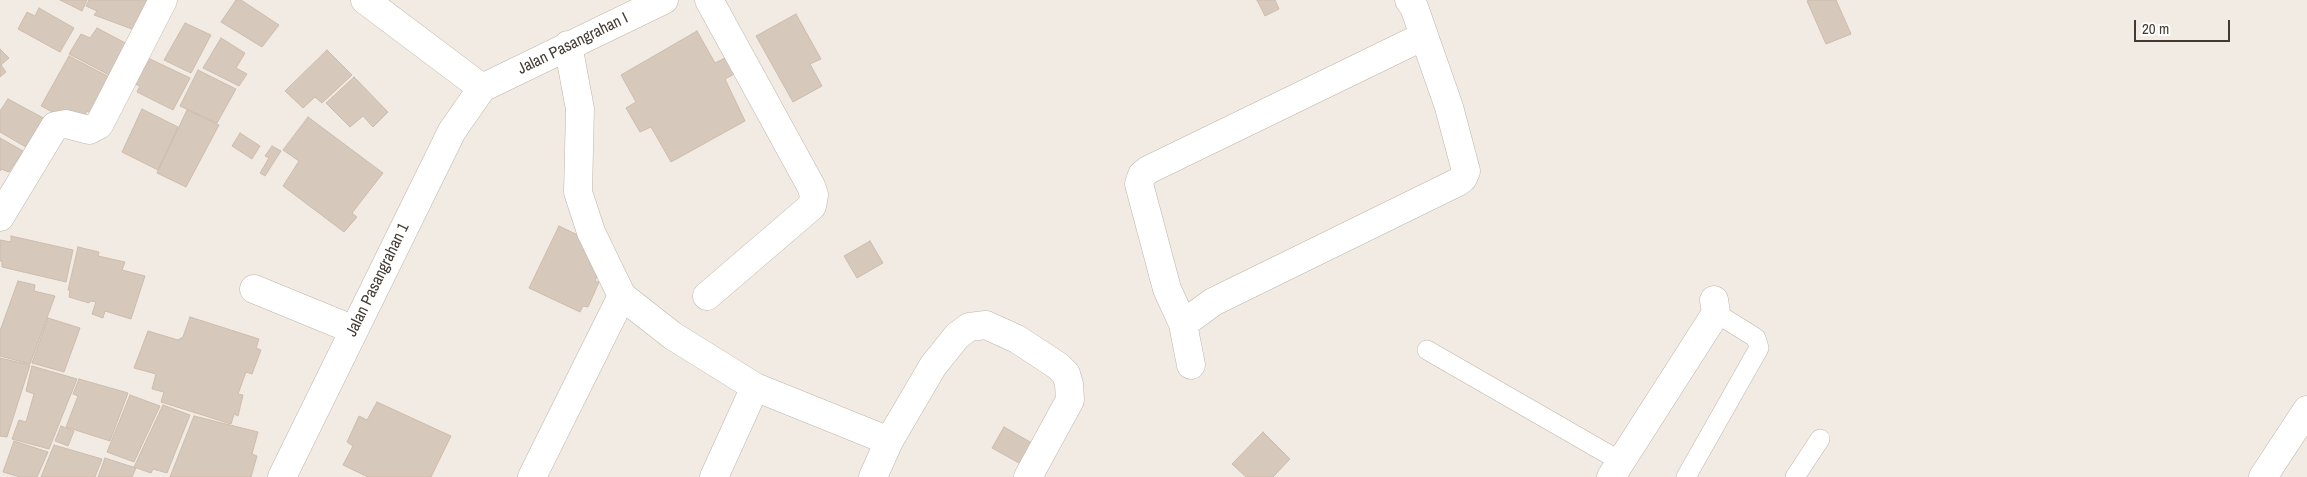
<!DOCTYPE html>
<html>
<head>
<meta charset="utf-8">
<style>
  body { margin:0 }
  #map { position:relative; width:2307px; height:477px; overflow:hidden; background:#f1ebe3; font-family:"Archivo Narrow",sans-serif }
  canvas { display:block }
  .scale { position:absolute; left:2134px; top:20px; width:96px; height:22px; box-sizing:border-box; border:2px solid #433b33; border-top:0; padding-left:6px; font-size:15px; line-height:18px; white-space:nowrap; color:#433b33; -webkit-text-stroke:4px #fff; paint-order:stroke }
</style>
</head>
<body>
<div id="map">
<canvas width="2307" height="477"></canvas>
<div class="scale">20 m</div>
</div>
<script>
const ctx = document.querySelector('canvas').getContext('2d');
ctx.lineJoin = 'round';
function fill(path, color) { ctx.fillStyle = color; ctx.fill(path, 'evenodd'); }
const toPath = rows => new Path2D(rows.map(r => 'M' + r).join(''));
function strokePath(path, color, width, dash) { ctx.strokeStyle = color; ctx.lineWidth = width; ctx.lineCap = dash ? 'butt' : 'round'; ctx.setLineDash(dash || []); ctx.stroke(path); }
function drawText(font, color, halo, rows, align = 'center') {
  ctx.font = font + ' "Archivo Narrow",sans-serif'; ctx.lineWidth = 4.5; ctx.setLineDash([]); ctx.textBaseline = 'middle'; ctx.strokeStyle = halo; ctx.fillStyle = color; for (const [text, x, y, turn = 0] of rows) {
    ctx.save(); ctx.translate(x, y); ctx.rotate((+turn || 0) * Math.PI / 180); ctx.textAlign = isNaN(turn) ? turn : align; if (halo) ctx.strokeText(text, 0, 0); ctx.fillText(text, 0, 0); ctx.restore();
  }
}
const building = toPath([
  [60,0,87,0,82,11,60,0],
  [89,0,155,0,140,32,94,15,97,11,86,6,89,0],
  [236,0,241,0,279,25,262,47,221,22,236,0],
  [1257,0,1275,0,1279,9,1265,16,1257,0],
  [1809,0,1836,0,1851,34,1826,44,1807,1,1809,0],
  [39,8,74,28,60,52,18,29,27,12,35,16,39,8],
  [796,14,821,59,810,64,822,86,793,102,756,36,796,14],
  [185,23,211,35,191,73,164,60,185,23],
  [97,28,131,46,113,77,69,54,81,34,90,38,97,28],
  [697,31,715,63,731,55,740,71,725,79,745,121,671,162,651,127,640,132,626,108,636,102,621,75,697,31],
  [221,38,245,53,236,68,247,74,239,86,203,68,221,38],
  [0,49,9,58,1,65,6,72,0,77,0,49],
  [327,50,352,75,322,103,315,97,303,108,285,91,327,50],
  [69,56,113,79,94,115,87,111,79,126,41,106,69,56],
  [150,59,190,78,173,110,137,92,140,86,135,84,150,59],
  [198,70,236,89,217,123,180,106,198,70],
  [354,77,388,112,373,127,363,116,350,127,326,103,354,77],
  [8,99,49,121,31,150,0,132,0,111,8,99],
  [142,109,178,127,158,170,122,152,142,109],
  [187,110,219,125,186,187,157,173,187,110],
  [308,117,383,173,352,213,357,217,344,232,283,186,299,161,283,150,308,117],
  [240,133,260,146,252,159,232,146,240,133],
  [0,138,23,151,9,172,1,169,0,171,0,138],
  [272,146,281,151,265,176,260,173,269,158,265,156,272,146],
  [559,226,588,240,595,253,590,264,600,269,595,281,599,282,588,307,583,306,580,312,529,288,559,226],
  [11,236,73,250,66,282,2,267,2,261,0,261,0,240,11,242,11,236],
  [870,241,883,263,857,278,844,256,870,241],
  [78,247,99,252,98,256,125,262,122,270,145,276,131,319,105,311,103,318,92,314,96,302,90,301,89,303,69,297,70,290,68,290,78,247],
  [18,281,35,285,34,291,55,296,30,364,0,356,0,331,18,281],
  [190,317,259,339,256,348,261,350,252,374,246,372,238,394,243,395,238,416,234,414,231,424,161,402,164,392,152,389,156,374,134,368,148,331,178,340,183,337,190,317],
  [48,318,80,328,64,372,32,363,48,318],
  [0,358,30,365,7,437,0,436,0,358],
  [32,366,77,379,49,449,12,439,19,420,26,422,34,394,26,391,32,366],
  [79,379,128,393,110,441,66,427,78,396,73,394,79,379],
  [130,395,160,406,134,462,107,452,130,395],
  [377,402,451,436,431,477,368,477,343,465,353,446,347,442,359,416,367,420,377,402],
  [163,405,190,415,167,473,153,469,151,473,134,467,163,405],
  [194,416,258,432,252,454,257,456,251,477,170,477,194,416],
  [61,426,74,431,68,446,55,441,61,426],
  [1004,427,1032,443,1019,463,992,448,1004,427],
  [1263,432,1290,459,1273,477,1246,477,1232,464,1263,432],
  [14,441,48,452,37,477,20,477,3,472,14,441],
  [54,445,102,459,95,477,41,477,54,445],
  [105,458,136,468,132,477,98,477,105,458]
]);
fill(building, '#d6c8bb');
strokePath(building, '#cdbcac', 1);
const lane = toPath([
  [1427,350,1620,461],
  [1686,477,1759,348,1756,338,1716,313],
  [1795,477,1820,439]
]);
const street = toPath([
  [365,0,482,88],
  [568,45,580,109,578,192,591,232,622,296,673,336,755,387,889,441],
  [0,217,55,126,66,124,89,130,99,125,163,0],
  [254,289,354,330],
  [707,296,812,206,814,195,811,186,709,0],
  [1183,324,1213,302,1458,182,1463,178,1466,171,1449,107,1414,7,1409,0],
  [1191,365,1183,324,1167,289,1139,184,1142,175,1148,170,1424,36],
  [282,477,452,131,482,88,664,0],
  [532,477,622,296],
  [714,477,755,387],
  [873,477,889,441,933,366,957,336,969,327,986,325,1017,339,1058,366,1066,374,1069,384,1070,400,1028,477],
  [1611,477,1716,313,1714,300],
  [2263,477,2307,410]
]);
strokePath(lane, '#bfb5a9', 20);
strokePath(street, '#bfb5a9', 29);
strokePath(lane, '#fff', 19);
strokePath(street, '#fff', 28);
drawText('16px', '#433b33', '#fff', [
  ["Jalan Pasangrahan I",573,44,-26],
  ["Jalan Pasangrahan 1",378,280,-64]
]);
</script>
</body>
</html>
